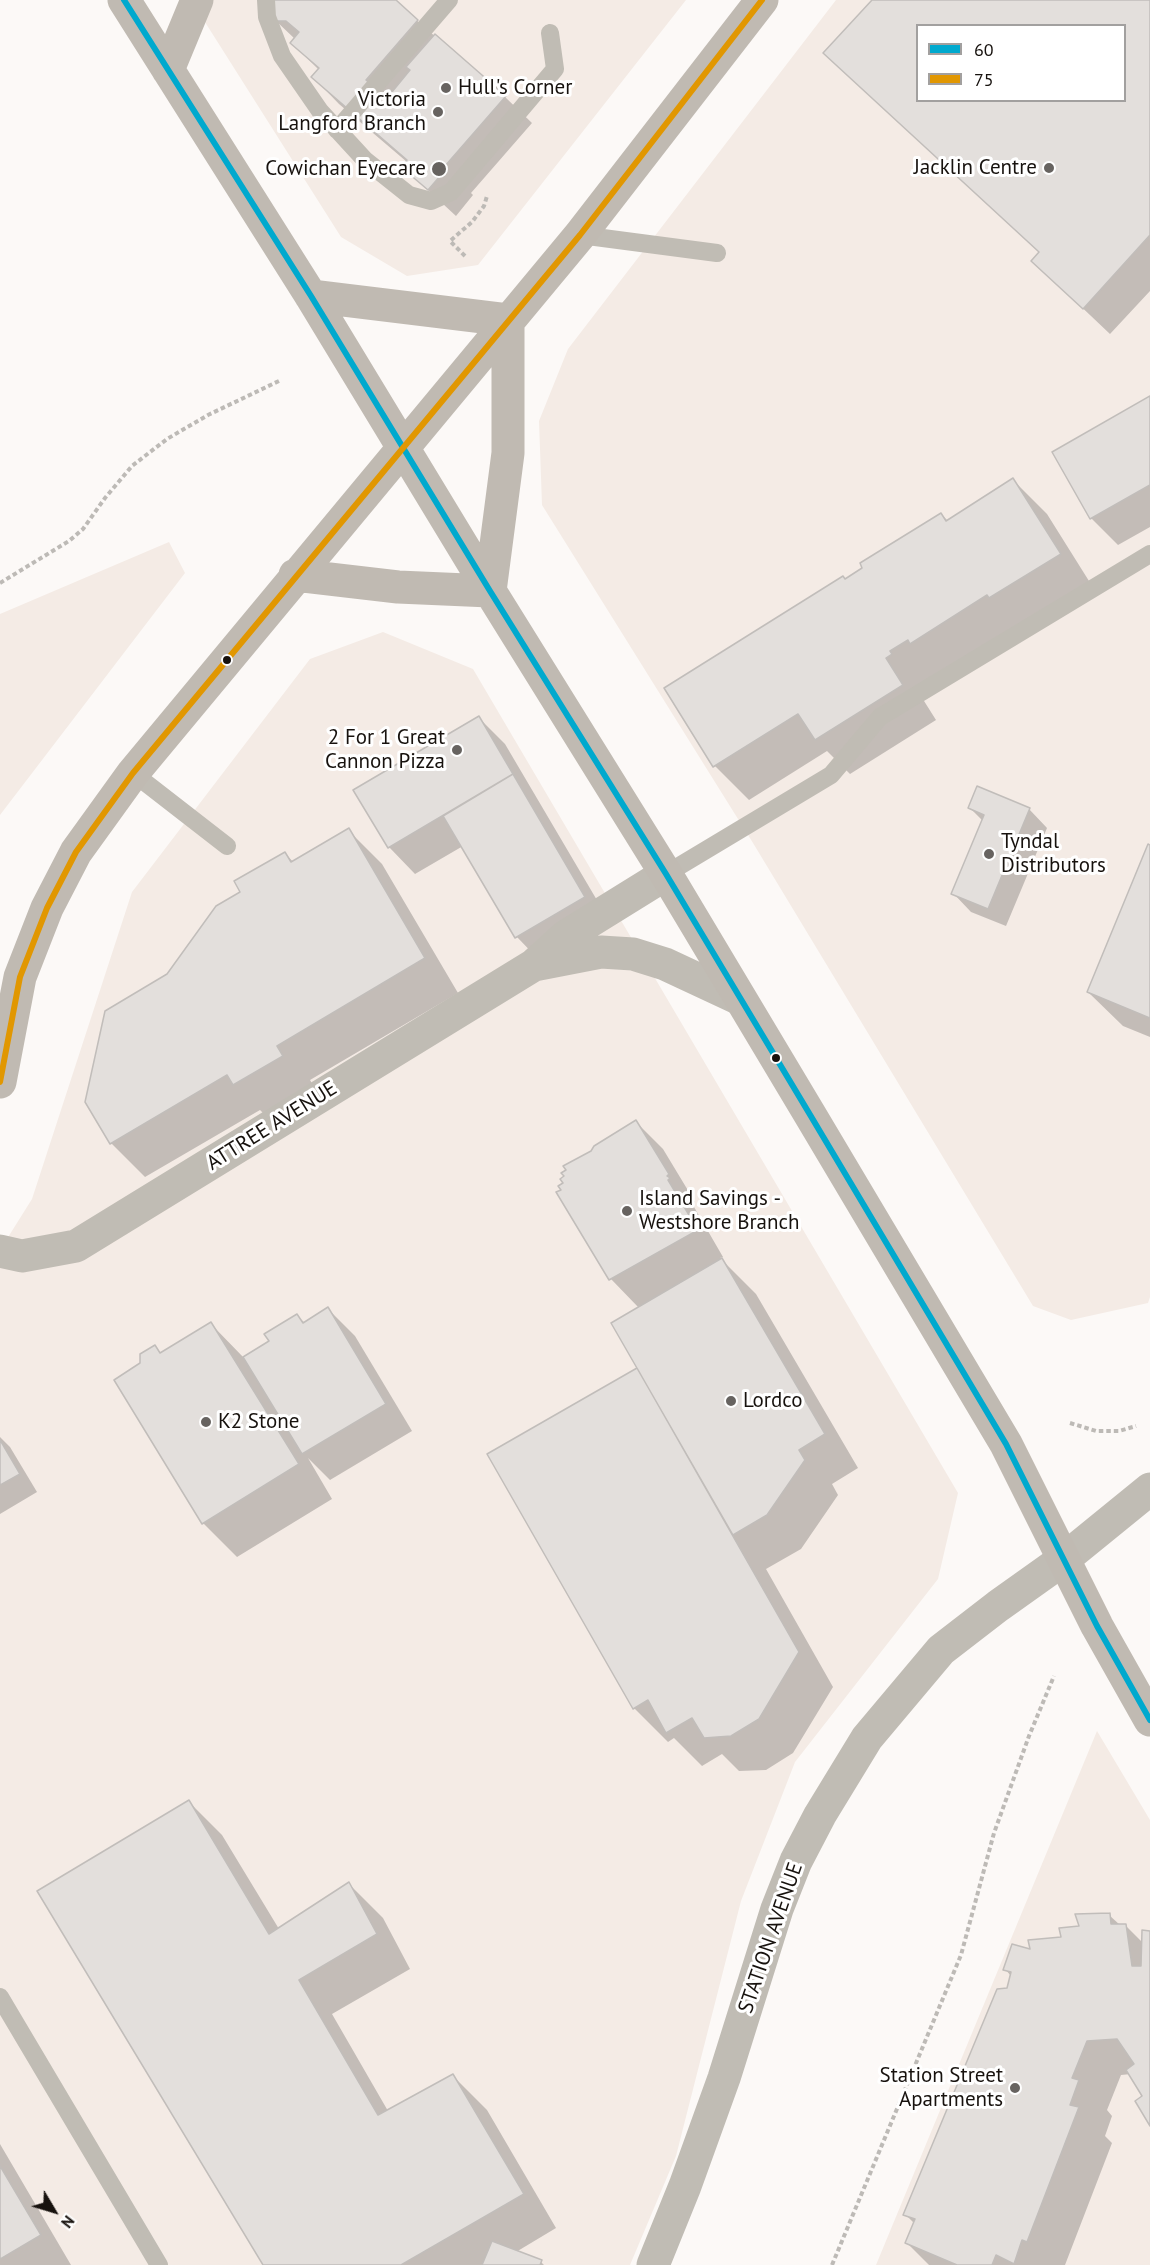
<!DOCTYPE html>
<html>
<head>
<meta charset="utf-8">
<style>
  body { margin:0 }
  #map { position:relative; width:1150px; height:2265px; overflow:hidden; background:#fcf9f7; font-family:"PT Sans",sans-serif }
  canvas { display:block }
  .legend { position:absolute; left:916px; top:24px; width:210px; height:78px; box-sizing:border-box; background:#fff; border:2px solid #a2a09f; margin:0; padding:8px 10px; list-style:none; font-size:18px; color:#17120e }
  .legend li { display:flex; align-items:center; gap:12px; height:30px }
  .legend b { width:30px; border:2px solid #a2a09f }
  .north { position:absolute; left:24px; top:2181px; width:60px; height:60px; -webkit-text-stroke:4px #fff; paint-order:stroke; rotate:128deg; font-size:16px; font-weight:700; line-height:24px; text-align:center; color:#17120e }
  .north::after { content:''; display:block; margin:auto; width:21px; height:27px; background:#17120e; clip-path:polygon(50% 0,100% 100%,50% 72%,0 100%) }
</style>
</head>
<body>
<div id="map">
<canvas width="1150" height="2265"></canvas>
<ul class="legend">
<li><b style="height:8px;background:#00a9ce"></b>60</li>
<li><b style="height:8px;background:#e19701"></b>75</li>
</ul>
<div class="north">N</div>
</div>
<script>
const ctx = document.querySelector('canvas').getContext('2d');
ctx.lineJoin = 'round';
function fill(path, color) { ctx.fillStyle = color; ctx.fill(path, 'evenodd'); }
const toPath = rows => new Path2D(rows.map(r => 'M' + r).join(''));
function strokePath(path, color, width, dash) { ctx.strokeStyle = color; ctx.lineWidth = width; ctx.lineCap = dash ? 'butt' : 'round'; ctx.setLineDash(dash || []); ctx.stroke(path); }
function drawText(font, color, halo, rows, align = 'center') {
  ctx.font = font + ' "PT Sans",sans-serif'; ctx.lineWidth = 6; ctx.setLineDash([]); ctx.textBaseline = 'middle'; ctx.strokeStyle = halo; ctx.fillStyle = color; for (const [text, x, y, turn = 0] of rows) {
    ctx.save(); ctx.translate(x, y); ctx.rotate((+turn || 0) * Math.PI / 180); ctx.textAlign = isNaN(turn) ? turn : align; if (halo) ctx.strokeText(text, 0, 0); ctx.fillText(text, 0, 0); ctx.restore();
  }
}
fill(toPath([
  [191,0,686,0,478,265,407,276,341,237],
  [836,0,1150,0,1150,1297,1148,1303,1071,1320,1033,1306,753,843,542,505,539,421,568,349],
  [918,26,1124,26,1124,100,918,100],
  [169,542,185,573,0,815,0,614],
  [383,632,473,669,958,1493,938,1579,795,1762,741,1901,676,2156,630,2265,0,2265,0,1250,32,1199,132,892,310,659],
  [1097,1731,1150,1820,1150,2265,876,2265]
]), '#f4ebe5');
fill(toPath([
  [393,0,505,97,532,123,471,193,473,195,456,216,403,167,407,162,339,104,313,77,319,70,292,43,295,39,275,20],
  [874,0,1150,0,1150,291,1110,334,1033,261,1040,253,825,53],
  [918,26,1124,26,1124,100,918,100],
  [1150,398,1150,527,1118,545,1091,518,1054,452],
  [1013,480,1047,514,1094,589,919,693,936,720,850,774,827,751,749,800,715,766,666,689,845,580,941,514,948,521],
  [478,717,505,744,611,924,543,964,517,937,463,846,415,874,389,847],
  [970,808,1029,809,1047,828,1006,926,971,912,953,893,983,821],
  [348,830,382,864,458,993,310,1080,316,1090,268,1118,260,1110,145,1177,111,1143,168,975,242,892,285,853,293,862],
  [1150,846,1150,1037,1123,1026,1088,992],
  [636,1122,663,1149,695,1202,693,1203,695,1206,694,1207,723,1257,720,1258,756,1294,858,1468,832,1484,838,1495,801,1549,766,1569,833,1687,793,1753,766,1770,739,1771,722,1754,702,1766,674,1738,668,1742,634,1708,639,1308,611,1279,558,1193,563,1190,592,1152],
  [328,1309,355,1336,412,1431,330,1480,308,1458,332,1499,237,1557,203,1523,142,1364,154,1347,162,1354,211,1324,244,1358,271,1342,297,1316,305,1323],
  [0,1437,10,1447,37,1492,0,1514],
  [188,1801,222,1835,279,1929,349,1884,383,1918,410,1969,332,2014,388,2111,453,2076,487,2110,556,2228,516,2252,541,2262,544,2265,265,2265],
  [1109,1915,1120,1925,1125,1925,1143,1943,1150,1932,1150,2123,1144,2096,1131,2074,1121,2075,1107,2110,1112,2116,1105,2136,1112,2143,1065,2265,929,2265,906,2242,915,2224,905,2214,1008,1989,1011,1976,1005,1969,1032,1951,1063,1938],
  [0,2144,71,2265,0,2265]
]), '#0003');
const building = toPath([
  [272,0,396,0,418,20,366,80,387,98,410,70,406,67,435,34,506,96,445,166,447,168,428,190,401,167,407,160,311,77,319,68,290,43,299,32,286,21,274,21,272,0],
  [872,0,1150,0,1150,235,1083,309,1031,261,1039,252,823,53,872,0],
  [918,26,1124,26,1124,100,918,100,918,26],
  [1150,396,1150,485,1090,519,1052,452,1150,396],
  [1013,478,1061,554,989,598,987,595,910,644,908,640,890,651,892,654,886,658,903,685,815,740,798,714,713,767,664,688,843,576,845,579,862,568,860,563,941,513,946,521,1013,478],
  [479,716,513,774,388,848,353,790,479,716],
  [513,774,585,897,515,938,443,816,513,774],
  [977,786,1030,808,988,909,951,894,984,815,968,808,977,786],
  [349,828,425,958,277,1046,283,1056,233,1085,227,1075,110,1144,85,1102,105,1011,167,974,216,906,240,892,234,881,285,852,291,862,349,828],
  [1148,844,1150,845,1150,1018,1087,992,1148,844],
  [636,1120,669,1174,667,1176,670,1178,668,1180,698,1230,609,1280,556,1192,561,1190,558,1186,563,1183,560,1179,564,1176,561,1173,566,1170,563,1166,591,1151,594,1146,636,1120],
  [722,1258,825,1434,799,1450,805,1460,767,1515,733,1535,611,1323,722,1258],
  [328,1307,386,1404,302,1454,243,1357,269,1341,264,1334,297,1314,303,1323,328,1307],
  [211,1322,299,1464,202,1524,114,1380,140,1363,140,1354,155,1345,160,1353,211,1322],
  [637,1368,799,1652,759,1719,731,1736,704,1738,692,1718,666,1733,648,1700,633,1709,487,1454,637,1368],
  [0,1440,20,1474,0,1485,0,1440],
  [189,1800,269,1934,349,1882,377,1934,299,1980,378,2115,453,2074,524,2194,401,2265,263,2265,37,1891,189,1800],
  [1110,1913,1111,1924,1126,1924,1132,1966,1141,1966,1142,1930,1150,1931,1150,2126,1135,2101,1142,2096,1126,2070,1134,2064,1117,2039,1087,2041,1072,2078,1079,2080,1070,2105,1079,2107,1027,2242,1022,2240,1014,2264,996,2255,992,2265,957,2265,905,2243,915,2219,903,2215,997,1989,1007,1988,1011,1972,1003,1970,1012,1944,1030,1949,1028,1940,1061,1937,1059,1928,1079,1926,1075,1914,1110,1913],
  [0,2166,41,2235,0,2259,0,2166],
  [492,2241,542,2260,540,2265,482,2265,492,2241]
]);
fill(building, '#e3dfdc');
strokePath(building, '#c1bdba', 1.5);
strokePath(toPath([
  [465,256,450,241,472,222,484,206,487,196],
  [0,583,69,541,83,529,105,498,132,466,167,439,208,415,281,380],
  [1070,1423,1096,1431,1119,1431,1136,1426],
  [832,2265,961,1955,994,1833,1029,1736,1054,1676]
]), '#bdbab6', 4, [4.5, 3]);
strokePath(toPath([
  [266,0,267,17,282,56,320,111,365,160,409,195,431,201,451,192,555,69,550,33],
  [337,130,449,0],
  [580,235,717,253],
  [133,773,227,846],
  [666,874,831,775,880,717,1150,554],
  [0,1997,159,2265]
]), '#c0bcb4', 18);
strokePath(toPath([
  [534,965,601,952,633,954,665,964,740,999],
  [0,1251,22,1256,76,1246,534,965,566,936,666,874]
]), '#c0bcb4', 33);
strokePath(toPath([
  [653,2265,685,2186,724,2078,777,1909,796,1861,820,1815,867,1738,941,1650,998,1606,1064,1559,1150,1489]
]), '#c0bcb4', 33);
strokePath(toPath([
  [124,0,311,296,490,591,666,874,809,1113,1006,1444,1097,1626,1150,1720],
  [168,70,197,0],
  [311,296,508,320],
  [295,575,398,587,490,591],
  [490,591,508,453,508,320],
  [0,1082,20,977,47,908,76,852,133,773,580,235,762,0]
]), '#c0bab2', 33);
strokePath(toPath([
  [124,0,311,296,490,591,666,874,809,1113,1006,1444,1097,1626,1150,1720]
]), '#00a9ce', 6);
strokePath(toPath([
  [0,1082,20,977,47,908,76,852,133,773,580,235,762,0]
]), '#e19701', 6);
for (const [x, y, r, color] of [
  [446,88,6,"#676360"],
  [438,112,6,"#676360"],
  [1049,168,6,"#676360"],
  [439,169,8,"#676360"],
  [227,660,5,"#17120e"],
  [457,750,6,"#676360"],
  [989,854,6,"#676360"],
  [776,1058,5,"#17120e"],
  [627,1211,6,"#676360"],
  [731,1401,6,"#676360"],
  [206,1422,6,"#676360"],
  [1015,2088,6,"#676360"]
]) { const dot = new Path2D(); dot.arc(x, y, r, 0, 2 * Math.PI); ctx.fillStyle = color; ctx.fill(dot); strokePath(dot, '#fff', 2); }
drawText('21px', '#17120e', '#fff', [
  ["Hull's Corner",458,88],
  ["Victoria",426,100,"right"],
  ["Langford Branch",426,124,"right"],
  ["Jacklin Centre",1037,168,"right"],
  ["Cowichan Eyecare",426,169,"right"],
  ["2 For 1 Great",445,738,"right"],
  ["Cannon Pizza",445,762,"right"],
  ["Tyndal",1001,842],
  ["Distributors",1001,866],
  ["Island Savings -",639,1199],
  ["Westshore Branch",639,1223],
  ["Lordco",743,1401],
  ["K2 Stone",218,1422],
  ["Station Street",1003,2076,"right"],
  ["Apartments",1003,2100,"right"]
], 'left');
drawText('21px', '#17120e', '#fff', [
  ["ATTREE AVENUE",272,1126,-32],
  ["STATION AVENUE",771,1938,-71]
]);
</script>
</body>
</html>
